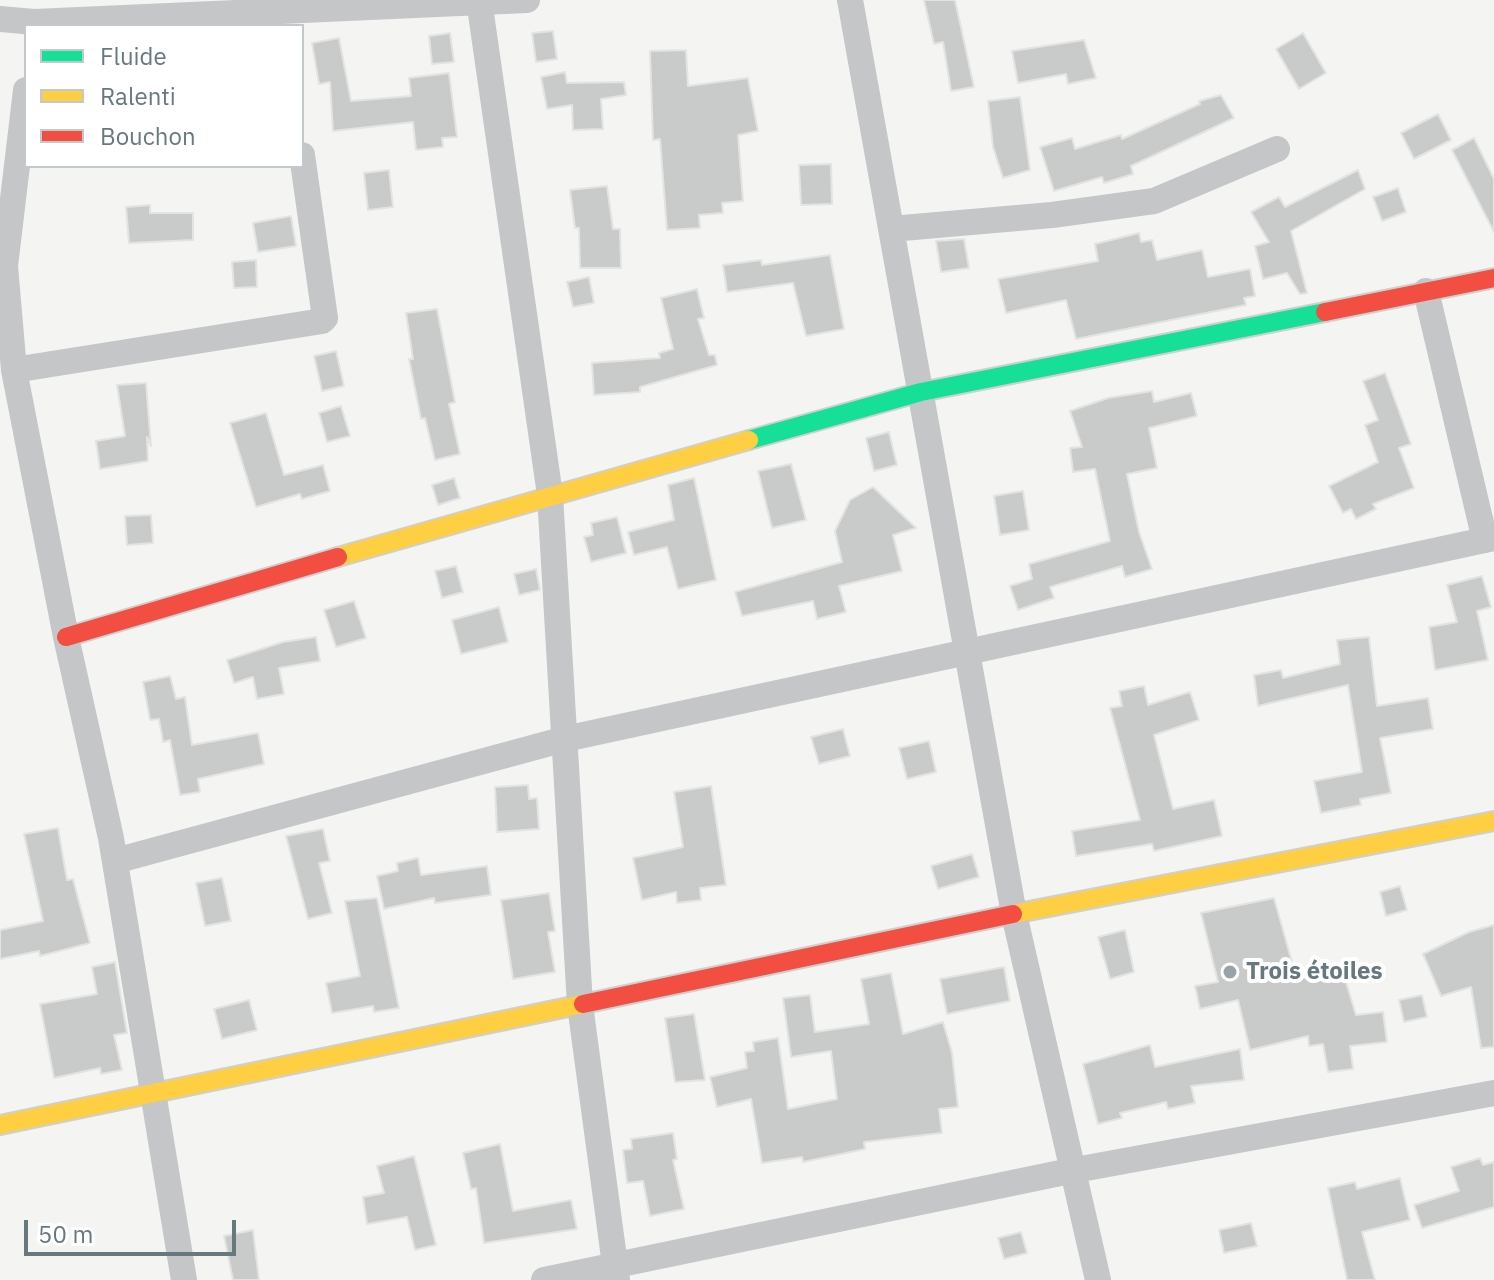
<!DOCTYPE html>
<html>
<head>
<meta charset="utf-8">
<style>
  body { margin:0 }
  #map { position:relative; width:1494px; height:1280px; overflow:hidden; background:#f4f4f3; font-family:"IBM Plex Sans",sans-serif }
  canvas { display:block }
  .legend { position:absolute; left:24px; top:24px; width:280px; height:144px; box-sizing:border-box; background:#fff; border:2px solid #c2c9cc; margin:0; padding:10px 14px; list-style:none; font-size:24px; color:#67787f }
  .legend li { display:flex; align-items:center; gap:16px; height:40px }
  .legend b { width:40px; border:2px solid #c2c9cc }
  .scale { position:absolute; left:24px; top:1220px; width:212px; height:36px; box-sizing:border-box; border:4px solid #67787f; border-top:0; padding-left:10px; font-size:24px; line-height:28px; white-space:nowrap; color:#67787f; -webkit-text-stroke:6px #fff; paint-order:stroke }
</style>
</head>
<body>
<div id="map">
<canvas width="1494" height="1280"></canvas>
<ul class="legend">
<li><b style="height:10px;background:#16e098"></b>Fluide</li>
<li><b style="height:10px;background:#ffcf43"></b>Ralenti</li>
<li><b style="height:10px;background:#f24e42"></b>Bouchon</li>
</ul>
<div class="scale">50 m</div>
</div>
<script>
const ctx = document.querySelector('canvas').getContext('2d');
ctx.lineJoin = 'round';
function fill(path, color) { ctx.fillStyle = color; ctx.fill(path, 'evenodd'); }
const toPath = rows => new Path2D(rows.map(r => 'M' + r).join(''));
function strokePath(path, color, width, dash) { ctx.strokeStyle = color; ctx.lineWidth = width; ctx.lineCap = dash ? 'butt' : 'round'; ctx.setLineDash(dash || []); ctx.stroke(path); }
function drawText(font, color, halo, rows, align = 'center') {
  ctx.font = font + ' "IBM Plex Sans",sans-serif'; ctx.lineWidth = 8; ctx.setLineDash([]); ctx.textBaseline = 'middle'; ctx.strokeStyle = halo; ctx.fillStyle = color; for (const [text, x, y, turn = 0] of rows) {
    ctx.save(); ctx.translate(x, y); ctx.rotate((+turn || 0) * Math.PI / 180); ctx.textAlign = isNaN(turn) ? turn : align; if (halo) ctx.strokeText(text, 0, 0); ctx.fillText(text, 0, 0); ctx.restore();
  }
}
const building = toPath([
  [924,0,955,0,974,87,951,91,943,42,934,44,924,0],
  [553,31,557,59,536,62,532,33,553,31],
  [450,33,454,62,432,64,429,36,450,33],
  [1303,33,1326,73,1299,89,1276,49,1303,33],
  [339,38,351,101,411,96,409,78,449,73,457,137,442,138,443,147,416,150,413,122,333,131,330,82,319,84,312,43,339,38],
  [1084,40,1096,78,1068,84,1066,74,1018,83,1012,51,1084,40],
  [686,50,688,86,748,78,758,131,738,135,743,201,722,203,723,213,699,215,700,228,667,230,660,139,653,140,650,51,686,50],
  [565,72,567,83,624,82,626,95,601,99,603,129,573,130,572,105,547,109,541,77,565,72],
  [1221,95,1234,118,1131,166,1133,174,1104,183,1102,177,1054,191,1040,147,1072,138,1075,149,1121,135,1122,139,1200,104,1199,101,1221,95],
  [1020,97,1030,170,1003,178,993,147,988,101,1020,97],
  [1438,114,1451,140,1414,159,1401,133,1438,114],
  [1474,138,1494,179,1494,232,1452,150,1474,138],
  [831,164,832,204,801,205,799,165,831,164],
  [389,170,393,207,368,210,364,173,389,170],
  [1358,170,1365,189,1291,231,1307,293,1300,294,1287,273,1263,279,1255,246,1269,242,1251,212,1279,197,1285,207,1358,170],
  [607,186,613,229,620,229,621,268,580,268,579,228,575,228,570,190,607,186],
  [1398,188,1406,212,1382,221,1373,197,1398,188],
  [150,205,150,213,193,213,193,240,129,243,126,207,150,205],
  [291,216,296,246,258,252,253,223,291,216],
  [1139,233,1141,242,1152,240,1157,260,1202,250,1208,277,1250,269,1255,296,1244,298,1246,305,1076,339,1066,300,1006,313,998,279,1098,261,1095,244,1139,233],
  [964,239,969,268,941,272,936,241,964,239],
  [830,255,844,329,806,336,793,283,727,292,723,265,761,260,762,265,830,255],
  [256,260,257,287,234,288,232,262,256,260],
  [589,277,594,303,573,307,567,282,589,277],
  [697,289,704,318,698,319,709,355,715,355,717,365,640,387,640,392,594,395,592,363,660,358,659,353,673,349,661,298,697,289],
  [437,309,455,402,449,404,460,454,435,460,425,418,421,419,409,359,413,359,406,313,437,309],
  [336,351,344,386,322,391,314,356,336,351],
  [1385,373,1411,444,1399,448,1414,488,1373,504,1376,509,1356,519,1351,509,1343,513,1329,486,1378,462,1365,425,1378,420,1363,381,1385,373],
  [146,383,151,446,147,437,148,461,100,469,96,441,125,436,117,385,146,383],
  [1152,391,1154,402,1191,393,1197,416,1149,428,1157,468,1127,474,1139,532,1152,569,1125,577,1122,566,1050,587,1054,598,1018,610,1010,586,1032,579,1029,564,1110,541,1095,469,1073,472,1070,448,1082,447,1070,411,1108,398,1152,391],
  [341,406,350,436,327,442,319,413,341,406],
  [266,413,284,475,323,465,330,491,302,499,300,494,256,507,230,423,266,413],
  [889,432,897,465,874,471,866,438,889,432],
  [791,464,806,520,772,528,758,471,791,464],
  [454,478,460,498,438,505,432,485,454,478],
  [694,478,716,580,678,589,667,547,634,555,628,532,674,520,668,485,694,478],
  [873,487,916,528,893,535,902,571,839,586,846,612,817,619,813,601,742,616,735,592,842,562,835,531,850,500,873,487],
  [1023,491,1029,530,1000,535,994,496,1023,491],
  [151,515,153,543,127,545,125,516,151,515],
  [617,517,626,553,591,562,584,537,593,535,591,523,617,517],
  [456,566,463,592,442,598,435,571,456,566],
  [536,569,540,590,519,595,514,574,536,569],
  [1482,576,1491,607,1477,611,1488,660,1435,670,1429,627,1457,622,1447,585,1482,576],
  [354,601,366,638,336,647,324,610,354,601],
  [499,607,508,642,461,654,452,620,499,607],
  [316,637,320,661,279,668,284,694,257,699,253,677,234,683,227,660,283,642,316,637],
  [1369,637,1377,706,1428,698,1433,729,1380,738,1391,793,1360,799,1361,805,1321,813,1314,781,1362,772,1348,685,1258,706,1254,675,1281,670,1283,678,1340,664,1337,640,1369,637],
  [170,676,176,699,185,697,192,745,258,733,264,764,198,779,200,792,180,795,170,740,163,742,159,719,150,720,143,682,170,676],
  [1144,686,1148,705,1190,692,1199,720,1154,735,1173,809,1214,800,1222,836,1154,851,1152,844,1076,856,1072,831,1140,820,1110,708,1122,706,1119,691,1144,686],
  [843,729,850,756,819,764,811,737,843,729],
  [929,741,936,772,907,779,899,748,929,741],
  [528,785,529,799,537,798,539,829,497,832,495,787,528,785],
  [711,786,726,885,700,888,701,900,677,903,676,892,642,900,633,858,683,847,674,792,711,786],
  [58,828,67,880,73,879,90,943,40,956,39,951,0,959,0,930,43,921,24,834,58,828],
  [323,829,330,861,319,863,332,913,308,919,286,836,323,829],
  [972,854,979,877,938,889,931,866,972,854],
  [418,858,421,875,487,866,491,895,435,903,434,898,384,909,377,876,398,871,397,863,418,858],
  [222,878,231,921,205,926,196,883,222,878],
  [1400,886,1407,910,1386,916,1380,892,1400,886],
  [549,893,555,931,548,932,555,972,513,979,501,900,549,893],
  [377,898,399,1008,374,1012,373,1006,332,1013,326,983,360,976,345,901,377,898],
  [1274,898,1297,980,1341,966,1356,1015,1383,1012,1387,1042,1350,1046,1353,1069,1328,1072,1323,1044,1309,1046,1308,1036,1250,1050,1238,1000,1200,1009,1195,986,1218,982,1201,913,1274,898],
  [1494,925,1494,1047,1481,1048,1471,987,1441,996,1423,954,1469,932,1494,925],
  [1125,930,1134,972,1110,979,1098,937,1125,930],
  [115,962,127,1033,114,1035,122,1070,101,1074,100,1068,54,1078,40,1004,97,994,92,967,115,962],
  [1004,967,1010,1001,947,1014,940,979,1004,967],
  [891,973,903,1034,943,1022,952,1053,958,1107,939,1109,942,1133,864,1142,865,1149,803,1162,802,1157,762,1163,751,1099,717,1107,710,1077,747,1068,745,1052,754,1051,753,1042,778,1038,788,1109,837,1099,831,1051,791,1057,783,998,810,995,815,1032,869,1024,861,979,891,973],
  [1422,995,1427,1017,1404,1022,1399,1000,1422,995],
  [249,1000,257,1030,222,1039,214,1009,249,1000],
  [694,1014,705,1080,675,1082,665,1018,694,1014],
  [1150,1045,1155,1067,1240,1049,1244,1080,1191,1086,1195,1103,1168,1109,1166,1102,1120,1113,1122,1118,1098,1124,1083,1064,1150,1045],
  [673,1133,677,1159,673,1160,684,1209,650,1216,643,1181,627,1183,623,1150,632,1149,631,1139,673,1133],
  [500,1144,513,1211,571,1200,577,1229,484,1243,476,1188,471,1189,463,1153,500,1144],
  [414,1156,436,1245,415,1250,407,1217,367,1224,363,1197,384,1193,377,1166,414,1156],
  [1480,1158,1483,1165,1494,1162,1494,1207,1422,1228,1414,1205,1459,1191,1451,1167,1480,1158],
  [1400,1178,1410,1220,1362,1232,1375,1280,1347,1280,1328,1188,1355,1182,1357,1189,1400,1178],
  [1251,1223,1257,1246,1224,1253,1219,1230,1251,1223],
  [253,1230,259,1280,233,1280,224,1236,253,1230],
  [1021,1232,1027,1253,1004,1259,998,1238,1021,1232]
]);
fill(building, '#c9cbcb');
strokePath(building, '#e3e3e2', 2);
const fast = toPath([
  [749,440,921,392,1325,312]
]);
const slow = toPath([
  [338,557,749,440],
  [1013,914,1494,821],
  [0,1125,583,1004]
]);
const jam = toPath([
  [1325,312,1494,278],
  [66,637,338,557],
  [583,1004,1013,914]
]);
strokePath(fast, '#ced0d0', 22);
strokePath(slow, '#ced0d0', 22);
strokePath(jam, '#ced0d0', 22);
strokePath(toPath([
  [479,0,550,495,580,1005,617,1280],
  [850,0,1014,914,1098,1280],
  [0,19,34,22,527,0],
  [26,90,5,266,14,370,66,637,111,838,184,1280],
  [891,229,1052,215,1154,201,1277,149],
  [1426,291,1485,540],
  [14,370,322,321,325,318,302,155],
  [115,861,565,739,1494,538],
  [544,1280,1070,1171,1494,1093]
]), '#c4c6c7', 26);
strokePath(fast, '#16e098', 18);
strokePath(slow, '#ffcf43', 18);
strokePath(jam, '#f24e42', 18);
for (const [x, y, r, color] of [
  [1230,972,8,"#98a3a8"]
]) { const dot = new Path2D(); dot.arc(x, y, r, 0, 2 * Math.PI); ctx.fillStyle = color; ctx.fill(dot); strokePath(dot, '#fff', 3); }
drawText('bold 24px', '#67787f', '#fff', [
  ["Trois étoiles",1246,972]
], 'left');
</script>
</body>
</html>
